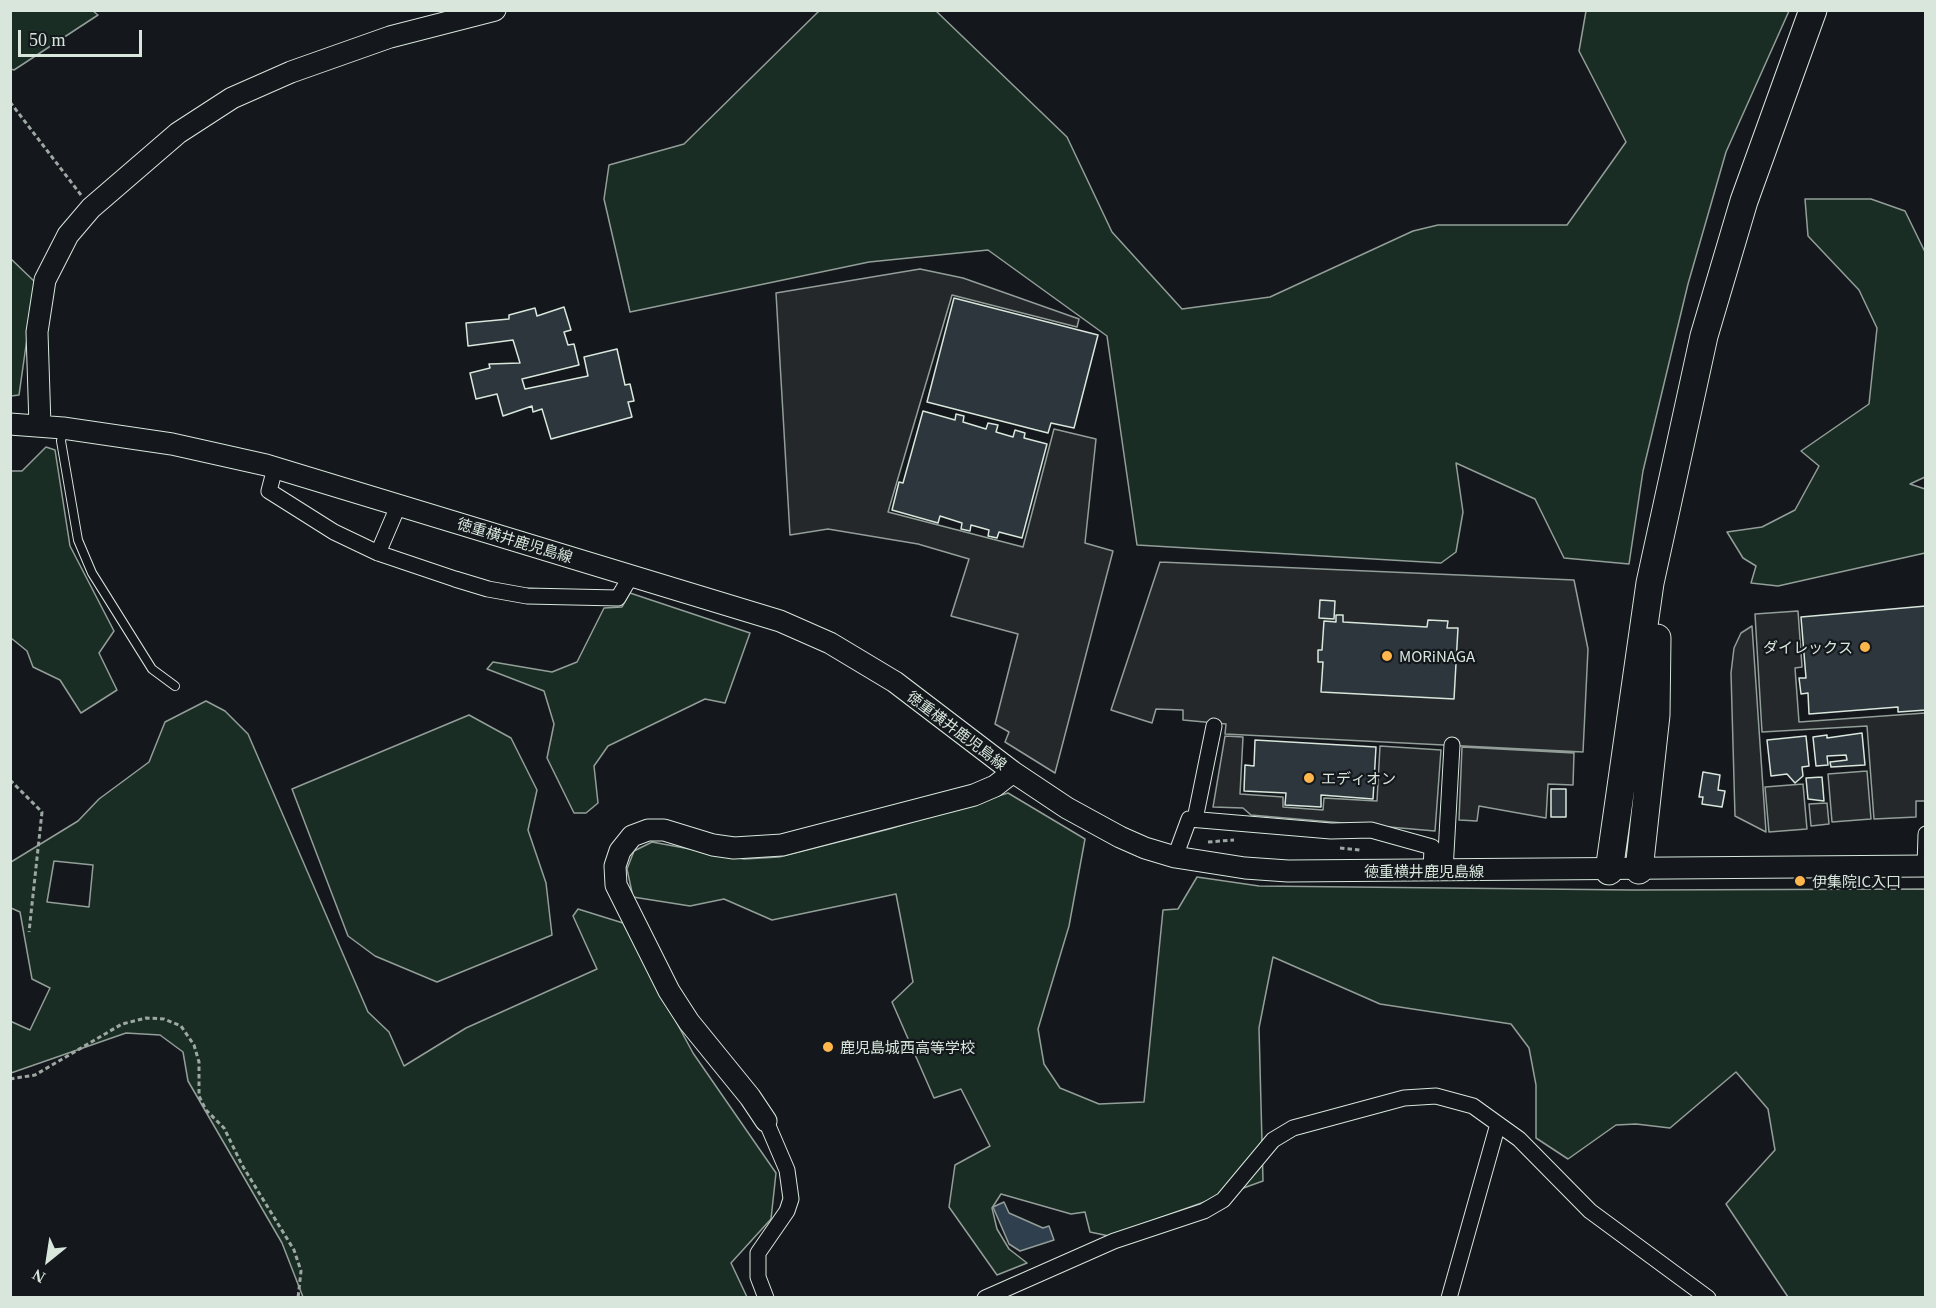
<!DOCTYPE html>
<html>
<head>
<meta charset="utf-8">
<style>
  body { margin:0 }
  #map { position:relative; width:1936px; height:1308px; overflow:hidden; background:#14181c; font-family:Georgia,serif }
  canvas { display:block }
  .frame { position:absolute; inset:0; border:12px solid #d8e6dc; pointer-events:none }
  .north { position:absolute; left:18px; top:1230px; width:60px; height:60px; -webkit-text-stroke:4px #14181c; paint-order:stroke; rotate:210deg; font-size:16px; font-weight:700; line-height:24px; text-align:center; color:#d8e6dc }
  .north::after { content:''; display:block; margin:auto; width:21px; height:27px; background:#d8e6dc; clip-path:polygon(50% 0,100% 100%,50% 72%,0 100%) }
  .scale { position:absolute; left:18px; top:30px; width:124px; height:27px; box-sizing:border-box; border:3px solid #d8e6dc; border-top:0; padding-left:8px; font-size:18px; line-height:21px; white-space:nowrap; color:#d8e6dc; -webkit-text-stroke:4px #14181c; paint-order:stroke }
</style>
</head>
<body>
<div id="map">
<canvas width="1936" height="1308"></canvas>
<div class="frame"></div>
<div class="north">N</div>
<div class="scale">50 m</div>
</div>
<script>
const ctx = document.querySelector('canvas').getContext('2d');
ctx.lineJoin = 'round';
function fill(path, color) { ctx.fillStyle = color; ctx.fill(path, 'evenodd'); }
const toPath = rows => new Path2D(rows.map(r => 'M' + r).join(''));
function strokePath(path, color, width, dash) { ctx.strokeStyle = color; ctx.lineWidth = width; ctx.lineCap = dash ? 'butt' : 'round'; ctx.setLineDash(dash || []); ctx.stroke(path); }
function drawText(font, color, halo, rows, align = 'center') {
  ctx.font = font + ' Georgia,"Noto Sans JP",serif'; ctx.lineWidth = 4.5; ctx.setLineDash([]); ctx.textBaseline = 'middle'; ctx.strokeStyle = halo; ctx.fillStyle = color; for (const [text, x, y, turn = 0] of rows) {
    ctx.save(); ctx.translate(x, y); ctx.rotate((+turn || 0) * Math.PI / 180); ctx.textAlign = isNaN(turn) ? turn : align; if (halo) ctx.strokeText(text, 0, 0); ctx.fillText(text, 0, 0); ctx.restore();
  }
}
const green = toPath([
  [10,11,93,11,98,15,14,70,11,69,10,11],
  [819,11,936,11,1067,137,1112,232,1182,309,1270,297,1413,231,1438,225,1567,225,1626,142,1579,51,1586,11,1789,11,1726,152,1688,284,1643,471,1629,564,1564,558,1535,499,1456,463,1463,512,1456,552,1441,563,1137,545,1107,336,988,250,869,262,630,312,604,199,609,165,684,144,819,11],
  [1805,199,1871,199,1905,211,1925,252,1925,477,1910,484,1925,489,1925,553,1778,586,1751,583,1756,566,1743,558,1727,532,1762,527,1795,510,1819,466,1801,451,1869,404,1877,328,1859,290,1808,236,1805,199],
  [10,258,35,282,19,395,11,396,10,258],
  [46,447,55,450,70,546,114,631,99,653,117,690,81,713,60,680,33,667,27,651,11,638,11,471,22,471,46,447],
  [630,593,750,633,725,703,705,699,608,746,594,766,598,803,586,813,574,813,547,758,554,724,544,691,487,669,493,662,552,672,577,662,604,608,622,607,630,593],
  [206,701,225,711,248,734,368,1012,389,1032,404,1066,466,1028,597,969,573,916,578,909,623,923,693,1053,776,1173,771,1219,731,1263,747,1297,303,1297,282,1243,188,1081,183,1052,160,1035,126,1033,11,1073,10,1021,30,1030,50,988,32,979,20,912,11,908,11,862,78,821,99,799,149,762,165,722,206,701],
  [54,861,93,865,89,907,47,902,54,861],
  [469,715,511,738,537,790,528,830,546,883,552,935,437,982,375,956,348,936,292,789,469,715],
  [1008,793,1085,839,1069,926,1038,1029,1044,1064,1060,1088,1099,1104,1144,1102,1163,910,1178,909,1197,877,1259,886,1633,890,1925,889,1925,1297,1788,1297,1726,1204,1775,1150,1768,1109,1736,1072,1670,1128,1636,1124,1616,1125,1568,1159,1536,1138,1536,1085,1529,1048,1511,1024,1380,1004,1273,957,1259,1028,1263,1181,1109,1236,1090,1232,1085,1212,1071,1214,1001,1194,992,1208,997,1229,1009,1249,1027,1263,997,1275,949,1207,955,1165,990,1146,961,1089,934,1098,892,1002,913,982,896,894,772,920,724,899,690,906,633,897,627,869,634,851,652,842,744,859,779,857,889,829,1008,793]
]);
fill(green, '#1a2d24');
strokePath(green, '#939e99', 1.5);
const parking = toPath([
  [920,269,963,278,1079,319,1077,327,952,295,888,512,1023,547,1054,429,1096,439,1085,543,1113,551,1055,773,1005,742,1009,732,995,724,1018,634,951,616,969,559,918,544,828,529,790,535,776,293,920,269],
  [1160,562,1574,580,1588,649,1583,752,1225,734,1226,724,1183,720,1183,710,1156,709,1152,723,1111,710,1160,562],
  [1798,611,1802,667,1795,668,1799,722,1925,713,1925,801,1916,801,1916,817,1874,819,1867,726,1762,732,1755,614,1798,611],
  [1752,626,1766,832,1735,816,1731,673,1734,648,1741,633,1752,626],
  [1225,736,1243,737,1240,794,1283,797,1283,807,1323,810,1324,798,1377,801,1380,746,1441,750,1435,831,1251,815,1243,808,1213,807,1225,736],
  [1462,747,1574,753,1573,785,1548,784,1546,818,1479,806,1477,821,1459,820,1462,747],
  [1867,771,1871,819,1832,822,1828,774,1867,771],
  [1803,784,1807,829,1769,832,1765,787,1803,784],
  [1827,803,1829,824,1811,826,1809,804,1827,803]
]);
fill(parking, '#24282b');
strokePath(parking, '#939e99', 1.5);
const water = toPath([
  [1004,1202,1009,1213,1043,1228,1049,1226,1054,1240,1020,1251,1009,1244,993,1207,1004,1202]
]);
fill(water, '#2f3f4d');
strokePath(water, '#939e99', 1.5);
const building = toPath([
  [954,298,1098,335,1074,428,1051,423,1048,433,927,402,954,298],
  [564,307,571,330,564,332,568,345,574,344,579,365,522,379,525,389,588,376,584,357,617,349,625,385,630,384,634,401,628,402,632,417,551,439,542,409,533,412,532,406,503,416,497,394,476,399,470,373,490,368,489,364,520,363,513,340,468,346,466,323,509,319,509,315,535,308,537,316,564,307],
  [923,411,955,420,956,414,964,416,963,422,986,429,988,423,998,425,996,432,1013,437,1015,430,1025,433,1024,438,1047,444,1022,538,999,532,997,538,988,536,989,530,971,525,970,531,961,529,962,523,940,516,938,523,892,510,899,482,903,483,923,411],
  [1320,600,1335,601,1334,619,1319,618,1320,600],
  [1926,606,1926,710,1898,712,1898,707,1809,714,1808,693,1801,694,1799,678,1806,678,1801,617,1926,606],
  [1336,615,1343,615,1343,622,1427,627,1428,620,1448,621,1447,628,1458,628,1454,699,1321,692,1323,662,1318,662,1318,650,1322,650,1324,621,1336,622,1336,615],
  [1862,733,1865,765,1831,767,1830,762,1847,760,1846,755,1827,756,1828,765,1816,766,1813,737,1827,735,1827,738,1862,733],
  [1806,736,1809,766,1802,767,1803,776,1795,783,1787,774,1771,776,1767,740,1806,736],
  [1255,740,1376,747,1373,799,1321,795,1321,807,1285,805,1286,793,1244,791,1245,765,1254,766,1255,740],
  [1703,772,1720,775,1718,790,1725,791,1722,807,1702,804,1703,797,1699,797,1703,772],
  [1822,777,1824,801,1808,799,1806,778,1822,777],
  [1551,789,1566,789,1566,817,1551,817,1551,789]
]);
fill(building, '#2c363c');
strokePath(building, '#d8e6dc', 1.5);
const lane = toPath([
  [63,430,61,441,78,540,92,573,152,669,175,686]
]);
const street = toPath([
  [275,468,269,491,334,532,378,553,455,579,488,589,527,596,618,598,631,576],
  [378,553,399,504],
  [1195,819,1214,726],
  [1175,857,1189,819,1331,831,1371,830,1432,847,1431,871],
  [1925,866,1926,834],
  [1445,871,1452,745],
  [766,1121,787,1170,791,1199,787,1211,758,1253,758,1277,766,1298],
  [985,1298,1114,1241,1204,1211,1223,1200,1273,1140,1293,1128,1404,1098,1436,1096,1473,1106,1498,1124,1519,1139,1590,1211,1708,1298],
  [1449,1298,1498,1124]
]);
const secondary = toPath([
  [10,424,63,428,172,444,266,465,780,621,830,643,895,682,1013,772,1067,808,1120,837,1145,848,1175,857,1245,868,1288,871,1926,866],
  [40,426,37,332,45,280,68,235,91,208,178,133,232,98,291,72,390,37,495,10],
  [766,1121,750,1097,689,1022,669,991,616,885,615,866,620,851,632,836,648,830,664,830,713,845,734,848,782,845,974,795,995,786,1013,772]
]);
const highway = toPath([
  [1639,870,1656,715,1657,638],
  [1609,871,1650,583,1704,336,1744,201,1813,10]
]);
strokePath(lane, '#d8e6dc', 10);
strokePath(street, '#d8e6dc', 17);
strokePath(secondary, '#d8e6dc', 23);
strokePath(highway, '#d8e6dc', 29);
strokePath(toPath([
  [10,102,81,195],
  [10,780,42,812,29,932],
  [1208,842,1234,840],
  [1340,848,1360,850],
  [10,1079,35,1075,122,1024,146,1018,164,1019,181,1026,194,1045,199,1062,199,1096,206,1110,224,1128,242,1165,294,1250,301,1271,298,1298]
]), '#9da8a2', 3, [4.5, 3]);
strokePath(lane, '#14181c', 8);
strokePath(street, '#14181c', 15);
strokePath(secondary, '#14181c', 21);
strokePath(highway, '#14181c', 27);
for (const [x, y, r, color] of [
  [1865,647,6,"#ffb74d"],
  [1387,656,6,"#ffb74d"],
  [1309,778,6,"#ffb74d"],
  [1800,881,6,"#ffb74d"],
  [828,1047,6,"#ffb74d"]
]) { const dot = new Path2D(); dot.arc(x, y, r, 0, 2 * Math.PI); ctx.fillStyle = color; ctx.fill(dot); strokePath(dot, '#14181c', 2); }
drawText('15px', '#d8e6dc', '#14181c', [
  ["徳重横井鹿児島線",515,540,17],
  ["徳重横井鹿児島線",957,730,37],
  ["徳重横井鹿児島線",1424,871]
]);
drawText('15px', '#d8e6dc', '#14181c', [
  ["ダイレックス",1853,647,"right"],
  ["MORiNAGA",1399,656],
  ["エディオン",1321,778],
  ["伊集院IC入口",1812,881],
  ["鹿児島城西高等学校",840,1047]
], 'left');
</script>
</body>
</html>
